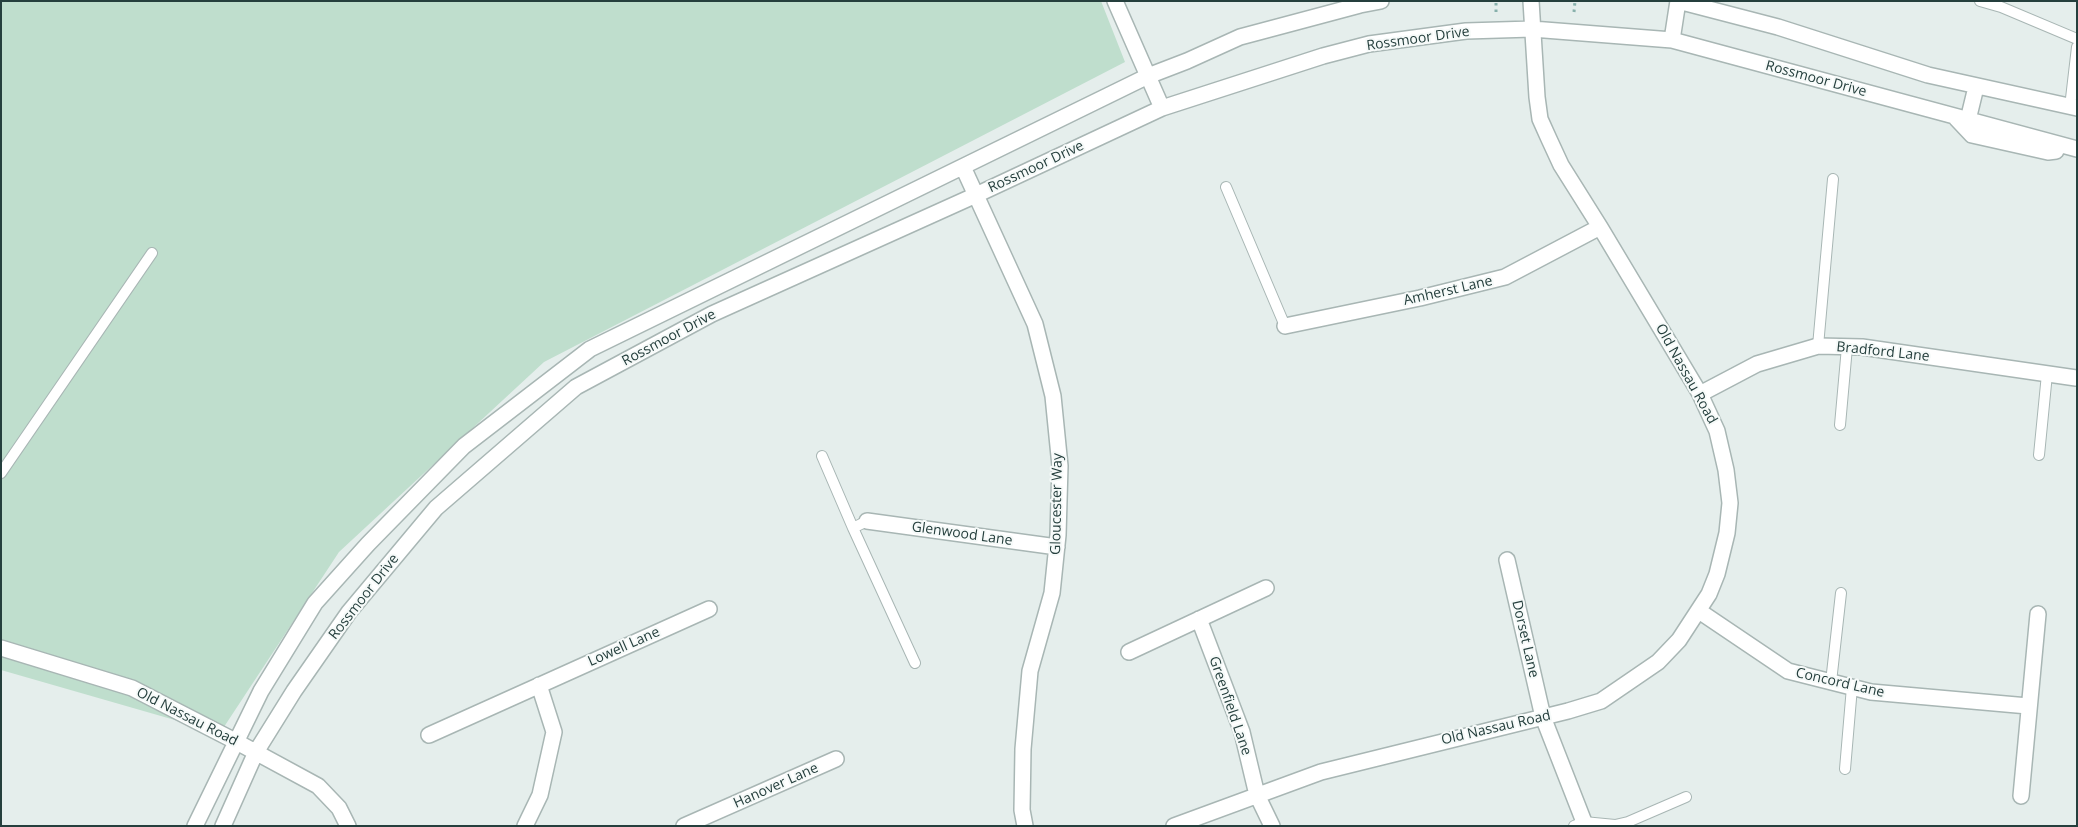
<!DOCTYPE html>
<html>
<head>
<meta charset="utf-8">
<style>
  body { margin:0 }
  #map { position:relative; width:2078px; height:827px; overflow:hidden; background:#e5eeec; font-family:"Open Sans",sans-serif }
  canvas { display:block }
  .frame { position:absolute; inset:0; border:2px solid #253f3d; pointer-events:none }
</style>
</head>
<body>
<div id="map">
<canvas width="2078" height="827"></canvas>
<div class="frame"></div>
</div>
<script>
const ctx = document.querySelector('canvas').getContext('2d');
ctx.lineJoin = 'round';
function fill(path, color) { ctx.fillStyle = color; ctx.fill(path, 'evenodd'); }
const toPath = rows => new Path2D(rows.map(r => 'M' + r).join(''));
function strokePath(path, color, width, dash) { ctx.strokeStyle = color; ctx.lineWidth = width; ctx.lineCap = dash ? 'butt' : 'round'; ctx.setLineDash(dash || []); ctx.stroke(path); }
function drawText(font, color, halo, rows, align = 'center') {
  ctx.font = font + ' "Open Sans",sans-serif'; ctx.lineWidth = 4; ctx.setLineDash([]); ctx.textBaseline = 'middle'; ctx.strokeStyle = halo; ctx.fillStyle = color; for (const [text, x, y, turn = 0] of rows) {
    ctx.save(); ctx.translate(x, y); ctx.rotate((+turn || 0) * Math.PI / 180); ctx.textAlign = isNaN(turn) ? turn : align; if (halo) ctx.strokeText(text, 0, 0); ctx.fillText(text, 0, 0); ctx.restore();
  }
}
fill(toPath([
  [1,1,1101,1,1125,62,544,362,339,552,220,733,1,670]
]), '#bfdecd');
const lane = toPath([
  [1980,1,2001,7,2077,39],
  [2070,107,2077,47],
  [1226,187,1285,326],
  [1818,346,1833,179],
  [1840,425,1847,347],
  [2039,455,2047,374],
  [822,456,853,528],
  [1,473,152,253],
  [867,521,853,528,915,663],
  [1831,682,1841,593],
  [1845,769,1852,687],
  [1574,826,1584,822,1615,825,1628,822,1686,797]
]);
const street = toPath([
  [1115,1,1162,108],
  [1672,40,1678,1,1778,27,1928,75,2077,108],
  [1956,118,1972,135,2048,152,2056,151],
  [1968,120,1976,87],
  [963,167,1035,324,1053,396,1060,466,1058,535,1052,593,1030,671,1023,749,1022,810,1025,826],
  [1285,326,1420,298,1505,277,1600,227],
  [1700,394,1757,364,1818,346,1862,347,2076,378],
  [867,521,1057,547],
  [1507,560,1543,717,1584,822],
  [1699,611,1788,671,1871,692,2028,706],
  [1199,619,1242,732,1257,795,1272,826],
  [1,648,132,688,235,741,318,786,339,808,348,826],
  [1129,652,1266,588],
  [429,735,709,609],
  [2021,796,2038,614],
  [195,826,261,691,315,603,368,544,464,446,590,349,1148,76,1187,61,1240,37,1360,5,1381,1],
  [223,826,256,752,294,691,349,612,436,508,576,387,712,314,976,195,1162,108,1323,56,1369,44,1466,31,1532,29,1672,40,2077,149],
  [525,826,540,795,554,732,539,685],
  [684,826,836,759],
  [1174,826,1321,772,1568,711,1601,701,1658,662,1679,640,1709,594,1717,574,1727,533,1730,503,1726,470,1717,431,1700,394,1600,227,1561,165,1549,139,1540,119,1537,97,1531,1]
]);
strokePath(lane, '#a8b6b4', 12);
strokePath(street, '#a8b6b4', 18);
strokePath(toPath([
  [1496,12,1496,1],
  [1574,12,1575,1]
]), '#87b0ab', 3, [2.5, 4]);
strokePath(lane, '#fff', 10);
strokePath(street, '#fff', 15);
drawText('14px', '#253f3d', '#f6faf9', [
  ["Rossmoor Drive",1418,39,-8],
  ["Rossmoor Drive",1816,79,15],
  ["Rossmoor Drive",1036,167,-25],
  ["Amherst Lane",1448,291,-13],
  ["Rossmoor Drive",669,338,-28],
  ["Bradford Lane",1883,352,6],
  ["Old Nassau Road",1686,374,61],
  ["Gloucester Way",1057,504,-89],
  ["Glenwood Lane",962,534,8],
  ["Rossmoor Drive",364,597,-52],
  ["Dorset Lane",1525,639,77],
  ["Lowell Lane",624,647,-24],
  ["Concord Lane",1840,683,13],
  ["Greenfield Lane",1230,706,71],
  ["Old Nassau Road",187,717,27],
  ["Old Nassau Road",1496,728,-13],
  ["Hanover Lane",776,786,-24]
]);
</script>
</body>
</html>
